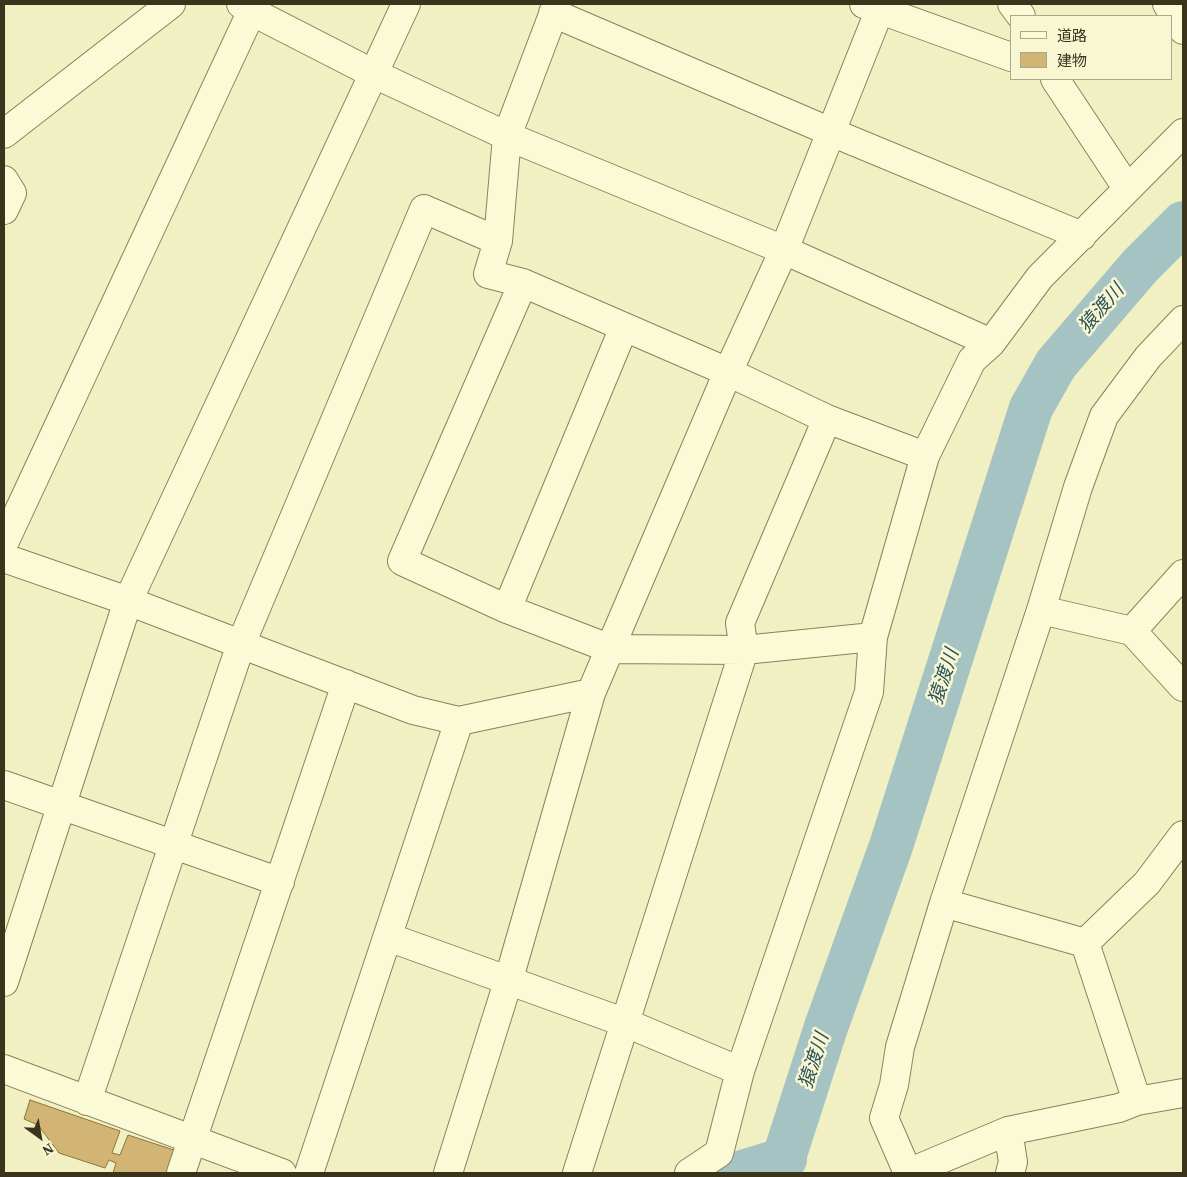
<!DOCTYPE html>
<html>
<head>
<meta charset="utf-8">
<style>
  body { margin:0 }
  #map { position:relative; width:1187px; height:1177px; overflow:hidden; background:#f1f0c2; font-family:"Source Serif 4","Noto Sans JP",serif }
  canvas { display:block }
  .frame { position:absolute; inset:0; border:5px solid #3b341d; pointer-events:none }
  .legend { position:absolute; left:1010px; top:15px; width:162px; height:65px; box-sizing:border-box; background:#f8f7d2; border:1px solid #aca98a; margin:0; padding:6px 9px; list-style:none; font-size:15px; color:#3b341d }
  .legend li { display:flex; align-items:center; gap:10px; height:25px }
  .legend b { width:25px; border:1px solid #aca98a }
  .north { position:absolute; left:15px; top:1112px; width:50px; height:50px; -webkit-text-stroke:4px #f8f7d2; paint-order:stroke; rotate:148deg; font-size:14px; font-weight:700; line-height:20px; text-align:center; color:#3b341d }
  .north::after { content:''; display:block; margin:auto; width:18px; height:22px; background:#3b341d; clip-path:polygon(50% 0,100% 100%,50% 72%,0 100%) }
</style>
</head>
<body>
<div id="map">
<canvas width="1187" height="1177"></canvas>
<div class="frame"></div>
<ul class="legend">
<li><b style="height:6px;background:#fbfad6"></b>道路</li>
<li><b style="height:14px;background:#d2b575"></b>建物</li>
</ul>
<div class="north">N</div>
</div>
<script>
const ctx = document.querySelector('canvas').getContext('2d');
ctx.lineJoin = 'round';
const toPath = rows => new Path2D(rows.map(r => 'M' + r).join(''));
function strokePath(path, color, width, dash) { ctx.strokeStyle = color; ctx.lineWidth = width; ctx.lineCap = dash ? 'butt' : 'round'; ctx.setLineDash(dash || []); ctx.stroke(path); }
function fill(path, color) { ctx.fillStyle = color; ctx.fill(path, 'evenodd'); }
function drawText(font, color, halo, rows, align = 'center') {
  ctx.font = font + ' "Source Serif 4","Noto Sans JP",serif'; ctx.lineWidth = 5; ctx.setLineDash([]); ctx.textBaseline = 'middle'; ctx.strokeStyle = halo; ctx.fillStyle = color; for (const [text, x, y, turn = 0] of rows) {
    ctx.save(); ctx.translate(x, y); ctx.rotate((+turn || 0) * Math.PI / 180); ctx.textAlign = isNaN(turn) ? turn : align; if (halo) ctx.strokeText(text, 0, 0); ctx.fillText(text, 0, 0); ctx.restore();
  }
}
strokePath(toPath([
  [739,1173,785,1159],
  [779,1173,826,1027,891,846,1031,408,1056,364,1140,266,1183,223]
]), '#a5c3c3', 44);
const building = toPath([
  [30,1100,120,1131,112,1153,120,1155,128,1135,174,1150,166,1173,113,1173,116,1163,109,1160,105,1168,59,1153,38,1125,24,1119,30,1100]
]);
fill(building, '#d2b575');
strokePath(building, '#8d723c', 1);
const minor = toPath([
  [241,4,251,11,372,73,507,136,784,250,991,343],
  [557,4,507,136,498,241,488,274,523,283,728,372,827,419,925,456],
  [864,4,1011,57],
  [1012,4,1021,16],
  [1167,4,1183,30],
  [553,13,831,132,1082,236],
  [1055,79,1127,188],
  [4,134,171,4],
  [4,180,12,193,4,210],
  [523,283,402,561,507,609,611,649,744,650,873,637],
  [4,543,255,4],
  [4,558,128,601,413,710,459,721,591,693],
  [507,609,624,327],
  [1041,610,1132,631,1183,687],
  [1132,631,1183,574],
  [4,785,280,882],
  [944,903,1085,943],
  [388,937,626,1023,740,1071],
  [1085,943,1137,1101],
  [1085,943,1147,883,1183,835],
  [4,982,128,601,406,4],
  [4,1069,282,1173],
  [87,1101,241,644,424,209,498,241],
  [1008,1131,1013,1162,1010,1173],
  [181,1173,346,684],
  [309,1173,459,721],
  [448,1173,508,982,591,693,728,372,784,250,882,4],
  [577,1173,744,650,740,623,827,419],
  [689,1173,719,1153,740,1071,869,692,873,637,925,456,972,360,991,343,1040,277,1183,133],
  [908,1173,884,1118,894,1085,900,1047,944,903,1041,610,1078,487,1104,416,1148,357,1183,320],
  [908,1173,1008,1131,1119,1108,1137,1101,1183,1093]
]);
strokePath(minor, '#8c8258', 30);
strokePath(minor, '#fbfad6', 28);
drawText('italic 19px', '#2b525c', '#f8f7d2', [
  ["猿渡川",1102,309,-49],
  ["猿渡川",945,677,-72],
  ["猿渡川",815,1061,-72]
]);
</script>
</body>
</html>
